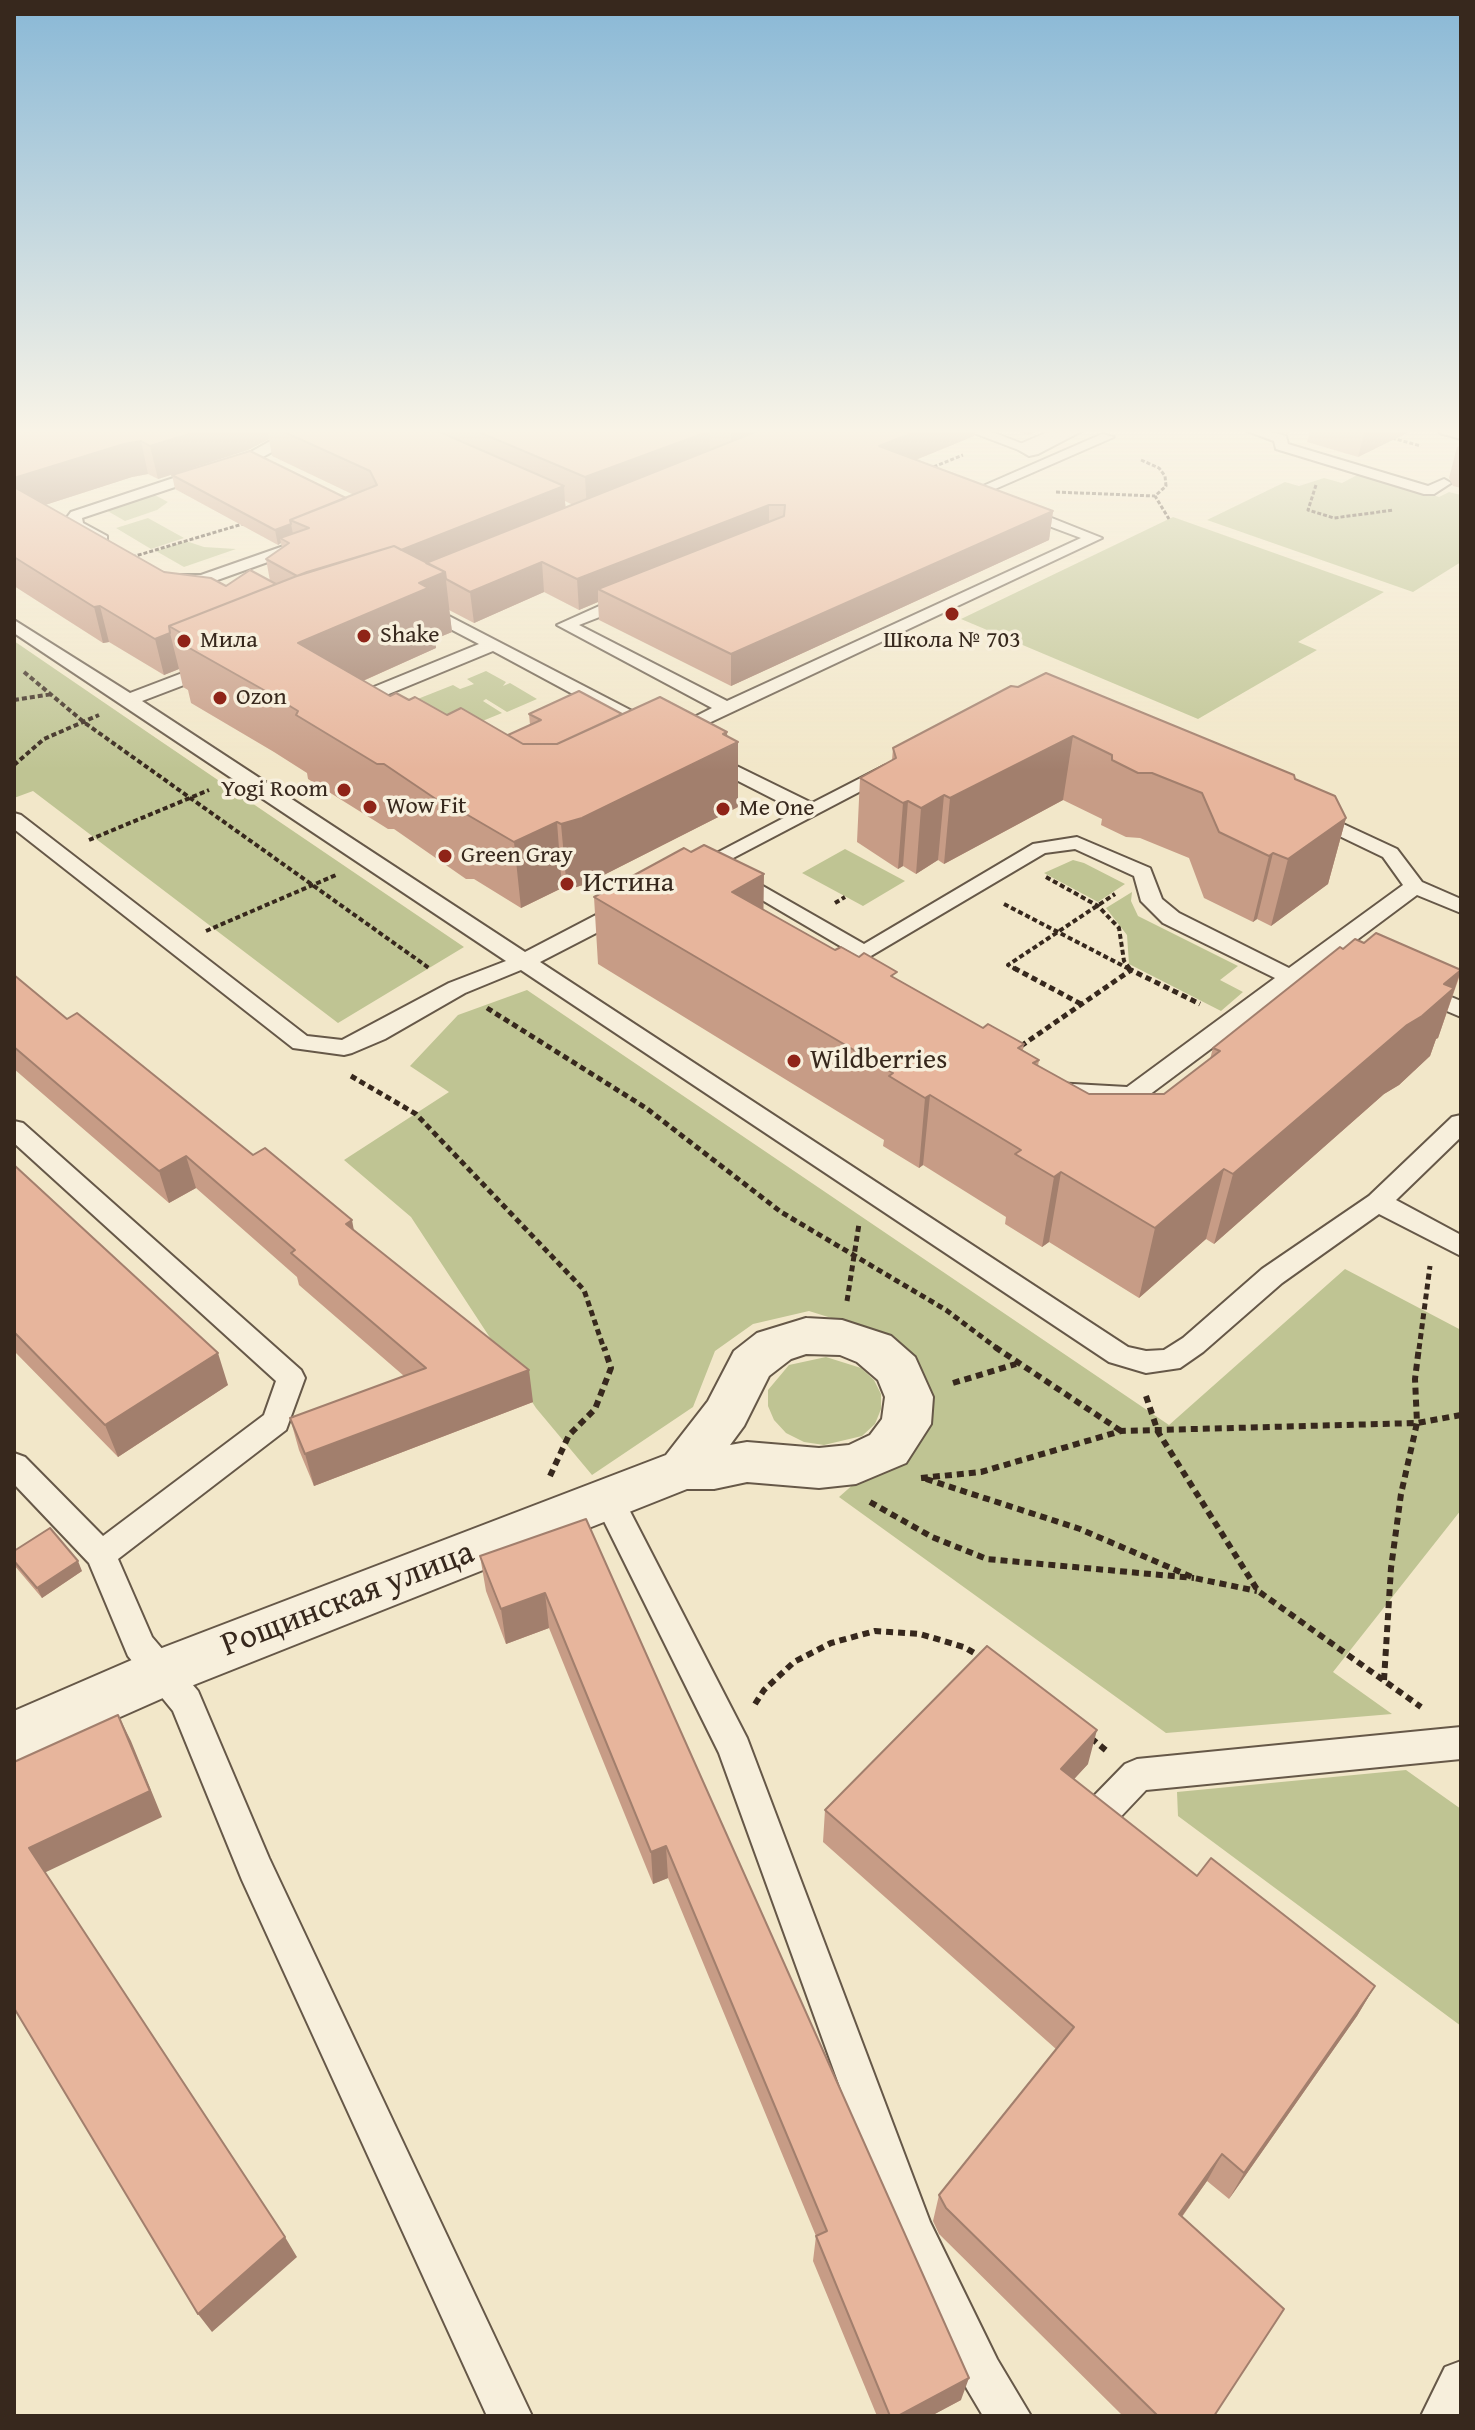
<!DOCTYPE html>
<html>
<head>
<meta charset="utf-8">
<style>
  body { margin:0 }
  #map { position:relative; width:1475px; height:2430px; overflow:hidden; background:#f2e7c9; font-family:"Gentium Book Plus",serif }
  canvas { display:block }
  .frame { position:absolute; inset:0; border:16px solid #37281d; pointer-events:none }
</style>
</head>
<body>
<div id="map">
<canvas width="1475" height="2430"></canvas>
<div class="frame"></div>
</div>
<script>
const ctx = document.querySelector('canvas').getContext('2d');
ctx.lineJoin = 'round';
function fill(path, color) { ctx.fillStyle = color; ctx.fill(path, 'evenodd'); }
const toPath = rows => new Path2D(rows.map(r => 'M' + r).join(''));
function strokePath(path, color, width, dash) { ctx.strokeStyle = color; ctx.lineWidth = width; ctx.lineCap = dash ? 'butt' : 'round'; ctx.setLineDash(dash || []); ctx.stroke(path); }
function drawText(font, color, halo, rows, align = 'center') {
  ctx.font = font + ' "Gentium Book Plus",serif'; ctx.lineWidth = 7; ctx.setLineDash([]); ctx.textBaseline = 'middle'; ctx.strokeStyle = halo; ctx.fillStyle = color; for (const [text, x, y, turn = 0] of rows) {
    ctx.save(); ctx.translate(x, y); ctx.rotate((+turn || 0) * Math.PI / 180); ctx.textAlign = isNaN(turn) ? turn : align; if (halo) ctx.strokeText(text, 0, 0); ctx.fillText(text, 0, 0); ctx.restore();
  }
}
fill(toPath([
  [1361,473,1439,497,1449,492,1461,495,1461,562,1413,592,1207,520,1285,482,1299,486,1324,478,1342,483],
  [153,494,168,502,157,510,125,521,104,509],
  [1173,517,1384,592,1298,642,1317,650,1198,719,961,619],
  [148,518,184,538,151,549,116,528],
  [186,541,204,547,236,549,184,567,156,551],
  [14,641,156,738,464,947,338,1023,33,791,14,798],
  [486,671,506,682,503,686,510,683,537,699,507,712,486,699,483,701,502,713,458,731,410,702,453,685,460,689,474,684,467,679],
  [845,849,905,881,863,906,802,873],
  [1073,860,1084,863,1125,884,1098,902,1044,873],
  [1132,892,1131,901,1138,916,1238,966,1220,980,1243,992,1221,1011,1129,964,1127,935,1106,908],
  [527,990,1169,1425,1345,1269,1461,1330,1461,1510,1333,1672,1392,1714,1166,1733,839,1497,856,1482,914,1449,857,1326,809,1311,753,1324,715,1351,693,1407,592,1475,536,1408,411,1217,344,1160,449,1092,410,1066,458,1015],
  [826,1357,861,1368,874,1380,881,1394,881,1409,875,1424,862,1436,824,1445,804,1442,786,1433,774,1420,768,1406,768,1390,789,1365],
  [1406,1770,1461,1809,1461,2026,1178,1816,1177,1792]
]), '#bfc493');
const service = toPath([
  [290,430,309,432,259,459,82,518,83,523,107,536,107,542,95,542,72,529,65,520,71,512,249,453,290,430],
  [966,430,987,430,1036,449,1024,452,966,430],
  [1244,430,1266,430,1286,436,1288,444,1428,486,1444,479,1451,483,1434,494,1424,494,1276,449,1274,441,1244,430],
  [1438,430,1461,430,1461,439,1440,433,1438,430],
  [1102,434,1114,437,979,496,967,493,1102,434],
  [1014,507,1024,507,1102,538,679,737,672,739,663,733,712,708,557,625,626,594,638,594,638,602,579,625,727,701,1081,538,1014,513,1014,507],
  [301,540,309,545,307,548,209,583,178,585,170,580,178,575,201,575,301,540],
  [420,601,661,726,663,730,654,736,647,734,493,651,379,698,393,710,384,715,378,714,360,701,364,691,479,644,414,610,414,602,420,601],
  [14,620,130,693,206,664,218,664,218,672,142,701,525,952,617,904,633,904,636,909,633,914,540,962,1128,1347,1146,1351,1164,1350,1183,1338,1262,1269,1369,1196,1452,1117,1461,1115,1461,1137,1396,1200,1461,1235,1461,1256,1379,1214,1282,1283,1203,1352,1180,1368,1146,1373,1109,1362,521,970,465,993,385,1039,352,1053,344,1055,293,1048,14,829,14,813,21,815,307,1036,342,1040,449,983,506,961,14,633,14,620],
  [706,751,812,803,884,766,891,764,901,770,695,878,685,872,688,868,797,811,699,761,699,753,706,751],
  [1311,809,1397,849,1422,882,1461,899,1461,913,1417,895,1141,1101,1132,1103,1055,1099,1043,1091,1055,1083,1127,1087,1275,978,1163,923,1141,901,1134,876,1075,849,1045,853,864,960,723,877,726,873,740,873,864,944,1033,844,1077,837,1150,868,1162,899,1179,913,1289,968,1403,885,1383,857,1304,819,1301,815,1311,809],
  [1417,983,1461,1001,1461,1017,1409,995,1406,990,1417,983],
  [14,1121,23,1123,301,1370,305,1378,286,1430,118,1559,152,1637,198,1691,269,1858,532,2416,487,2416,242,1880,173,1711,128,1656,89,1563,14,1484,14,1453,25,1457,103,1536,264,1415,276,1381,14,1143,14,1121],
  [608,1487,619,1490,747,1738,930,2222,997,2359,1031,2416,983,2416,967,2389,898,2247,719,1753,593,1499,597,1490,608,1487],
  [1461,1727,1461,1759,1146,1790,1111,1827,1099,1832,1087,1827,1081,1815,1087,1803,1125,1764,1137,1759,1461,1727],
  [1461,2361,1461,2416,1421,2416,1445,2367,1461,2361]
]);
const minor = toPath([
  [1052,430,1084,430,1038,454,1029,456,1017,449,1020,444,1052,430],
  [806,1318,842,1320,891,1336,915,1357,933,1397,931,1424,906,1463,856,1484,819,1488,747,1482,714,1489,687,1489,181,1690,14,1764,14,1711,141,1656,666,1455,708,1401,734,1351,757,1333,806,1318],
  [806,1354,840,1355,857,1362,878,1380,885,1397,882,1419,870,1435,849,1445,819,1448,747,1442,730,1445,744,1426,769,1376,791,1359,806,1354]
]);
strokePath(service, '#665848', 4);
strokePath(minor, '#665848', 4);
strokePath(toPath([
  [1392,438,1421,446],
  [1141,460,1159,468,1165,476,1166,486,1155,496,1169,519],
  [928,469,963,455],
  [1316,485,1308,510,1334,518,1394,510],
  [1056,492,1155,496],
  [132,557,246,523]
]), '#37281d', 3, [4, 2]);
strokePath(toPath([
  [24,672,85,723,429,968],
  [14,700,53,694],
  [14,765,44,739,99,715],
  [89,840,209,790],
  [1046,877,1098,906,1119,928,1124,961,1131,970],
  [835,903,845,897],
  [1004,904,1131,970],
  [206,931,336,875],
  [1017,970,1008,965,1115,894]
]), '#37281d', 4, [5, 3]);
strokePath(toPath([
  [1014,968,1081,1004],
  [1127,968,1129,968],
  [487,1008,646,1108,781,1212,946,1310,998,1349],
  [1021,1046,1131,970,1200,1004],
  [351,1076,416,1114,584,1290,604,1349],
  [847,1301,859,1224],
  [1419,1349,1430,1266]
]), '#37281d', 5, [6, 4]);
strokePath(toPath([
  [995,1347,1121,1431],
  [953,1383,1016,1364],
  [1146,1396,1158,1432,1258,1591,1421,1707],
  [550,1476,569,1435,595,1409,611,1368,604,1347],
  [921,1478,981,1472,1121,1431,1417,1423,1461,1415],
  [926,1479,1080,1529,1194,1578,1257,1591],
  [870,1502,932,1537,987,1559,1194,1578],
  [1384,1680,1391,1568,1401,1494,1417,1423,1415,1379,1419,1347],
  [755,1704,764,1690,794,1662,831,1643,875,1631,920,1634,964,1647,983,1658],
  [1091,1738,1108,1752]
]), '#37281d', 6, [7, 5]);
fill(service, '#f7efdc');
fill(minor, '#f7efdc');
fill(toPath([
  [14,430,804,430,804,432,810,430,975,430,974,436,916,460,1053,511,1049,540,731,686,599,620,598,602,579,610,544,592,474,623,449,610,452,632,435,639,436,648,363,681,390,696,409,700,447,715,508,735,530,725,529,714,622,714,727,732,727,737,738,742,738,807,586,884,567,890,562,888,521,908,474,879,466,879,394,829,388,829,308,779,307,773,274,752,191,703,188,690,183,687,179,669,164,675,109,642,103,643,14,586],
  [269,439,272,456,354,495,346,498,172,475,175,489,278,545,281,543,282,548,266,559,270,581,226,586,164,572,45,505,132,477,148,474,158,479,248,450],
  [565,501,573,505,566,508],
  [1013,430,1040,430,1028,435],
  [1275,430,1295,430,1287,434],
  [1310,430,1413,430,1358,457,1307,442],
  [1461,445,1461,488,1453,486,1449,478,1457,447],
  [1011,686,1295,779,1346,818,1328,884,1271,926,1257,919,1253,922,1204,898,1189,858,1140,838,1126,837,1101,825,1102,819,1063,800,944,864,938,860,916,874,903,866,898,869,857,842,860,778,892,760,893,748],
  [594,897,763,909,835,950,897,979,983,1028,1024,1044,1023,1050,1039,1060,1038,1066,1089,1094,1164,1094,1210,1059,1213,1048,1343,949,1364,943,1461,969,1461,972,1438,1038,1436,1039,1430,1056,1399,1085,1384,1094,1214,1244,1206,1239,1139,1298,1049,1242,1042,1247,1005,1224,1006,1217,923,1165,919,1168,883,1146,884,1140,598,964],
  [14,975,67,1019,354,1230,533,1402,314,1486,299,1450,290,1418,404,1376,299,1285,297,1277,196,1188,169,1203,14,1069],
  [14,1165,228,1385,118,1457,14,1351],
  [586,1519,961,2400,931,2416,877,2416,813,2261,816,2236,668,1878,653,1884,549,1628,506,1644,486,1591,480,1556],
  [14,1551,82,1571,42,1598,14,1565],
  [1088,1764,1074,1779,1197,1876,1375,1986,1357,2016,1229,2199,1207,2181,1182,2217,1214,2416,1123,2416,939,2234,933,2221,939,2195,1056,2049,823,1842,825,1810]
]), '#c79c86');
fill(toPath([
  [202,430,267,430,269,439,248,450,158,479,150,446],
  [731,430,793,430,731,455],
  [921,430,975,430,974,436,878,475,879,446],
  [1028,430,1040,430,1028,435],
  [1365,430,1413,430,1358,457],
  [710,431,710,463,587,511,585,477],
  [141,441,148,474,132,477,14,515,14,478,124,444],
  [564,486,566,520,396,589,306,580],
  [769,505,769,534,598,589,598,602,579,610,577,579],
  [1053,511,1049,540,731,686,731,654],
  [291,524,294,539,280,538,281,543,278,545,275,530],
  [542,562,544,592,474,623,470,592],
  [445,572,452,632,435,639,436,648,309,705,298,643,419,583],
  [100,606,109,642,103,643,94,607],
  [170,633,179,669,164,675,155,639],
  [727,732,728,748,738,742,738,807,586,884,567,890,561,824],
  [1073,736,1063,800,944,864,950,798],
  [944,795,938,860,916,874,921,808],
  [908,801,903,866,898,869,903,803],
  [1346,818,1328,884,1271,926,1288,859],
  [557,822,562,888,521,908,514,842],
  [1273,853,1257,919,1253,922,1269,856],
  [764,874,763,941,732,892],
  [1461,970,1438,1038,1436,1039,1430,1056,1399,1085,1384,1094,1214,1244,1233,1174,1444,984],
  [930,1095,923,1165,919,1168,925,1098],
  [186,1156,196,1188,169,1203,159,1171],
  [1224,1169,1206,1239,1139,1298,1155,1228],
  [1061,1172,1049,1242,1042,1247,1054,1177],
  [352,1220,358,1252,346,1224],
  [218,1353,228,1385,118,1457,105,1425],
  [529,1370,533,1402,314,1486,305,1454],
  [78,1561,82,1571,42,1598,37,1588],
  [545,1593,549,1628,506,1644,501,1609],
  [118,1715,131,1741,162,1817,44,1873,29,1848],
  [1097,1730,1088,1764,1053,1802,1061,1769],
  [666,1846,668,1878,653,1884,651,1852],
  [1375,1986,1357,2016,1229,2199,1244,2173],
  [1222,2154,1207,2181,1165,2240,1179,2214],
  [285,2237,297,2257,212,2332,198,2314],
  [969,2378,961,2400,931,2416,898,2416]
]), '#a27f6d');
const building = toPath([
  [14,430,202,430,150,446,141,441,124,444,14,478,14,430],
  [280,430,435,430,564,486,401,550,394,546,297,576,266,559,289,543,280,538,309,528,290,520,377,485,370,471,280,430],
  [474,430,709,430,710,431,585,477,474,430],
  [760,430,804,430,804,432,810,430,921,430,879,446,1053,511,731,654,598,589,784,516,785,505,769,505,577,579,542,562,470,592,446,579,445,572,426,563,760,430],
  [250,451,346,498,290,520,291,524,275,530,172,475,250,451],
  [14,487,164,572,211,578,226,586,250,570,276,584,169,626,170,633,155,639,100,606,94,607,14,557,14,487],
  [394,546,445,572,419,583,428,588,298,643,390,696,396,693,409,700,415,697,447,715,461,708,523,744,557,744,660,697,727,732,723,734,738,742,582,818,561,824,557,822,514,842,466,814,458,814,384,764,377,764,296,715,298,711,262,689,177,641,188,637,169,626,307,572,394,546],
  [1046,673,1294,775,1295,779,1335,796,1346,818,1288,859,1273,853,1269,856,1219,832,1202,793,1152,773,1138,773,1112,760,1112,755,1073,736,950,798,944,795,921,808,908,801,903,803,860,778,896,758,893,748,1011,686,1018,687,1046,673],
  [579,691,622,714,557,744,523,744,508,735,541,720,529,714,579,691],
  [704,845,764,874,732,892,835,950,841,947,859,957,864,953,897,972,891,976,983,1028,988,1024,1024,1044,1018,1048,1039,1060,1033,1063,1089,1094,1164,1094,1220,1051,1213,1048,1340,947,1343,949,1355,939,1364,943,1376,933,1461,970,1444,984,1454,988,1422,1016,1407,1025,1233,1174,1224,1169,1155,1228,1061,1172,1054,1177,1015,1154,1021,1150,930,1095,925,1098,889,1076,893,1073,594,897,684,848,691,852,704,845],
  [14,975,67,1019,77,1013,253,1155,265,1148,352,1220,346,1224,529,1370,305,1454,290,1418,426,1368,291,1253,295,1250,186,1156,159,1171,14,1047,14,975],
  [14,1165,218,1353,105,1425,14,1332,14,1165],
  [586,1519,969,2378,898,2416,890,2416,816,2236,827,2231,666,1846,651,1852,545,1593,501,1609,480,1556,586,1519],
  [50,1528,78,1561,37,1588,14,1561,14,1551,50,1528],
  [987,1646,1097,1730,1061,1769,1197,1876,1211,1858,1375,1986,1244,2173,1222,2154,1179,2214,1284,2309,1214,2416,1158,2416,946,2208,939,2195,1074,2027,825,1810,987,1646],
  [118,1715,150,1791,29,1848,285,2237,198,2314,14,2008,14,1762,118,1715]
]);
fill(building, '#e7b59c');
strokePath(building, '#a27f6d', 2);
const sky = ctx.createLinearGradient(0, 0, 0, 770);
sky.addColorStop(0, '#89b8d6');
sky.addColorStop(0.56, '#f9f4e7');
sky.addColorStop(1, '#f9f4e700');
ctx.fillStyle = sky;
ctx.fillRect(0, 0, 1475, 770);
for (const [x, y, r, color] of [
  [952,614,8,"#8f2418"],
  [364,636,8,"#8f2418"],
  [184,641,8,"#8f2418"],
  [220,698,8,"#8f2418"],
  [344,790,8,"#8f2418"],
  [370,807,8,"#8f2418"],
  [723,809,8,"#8f2418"],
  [445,856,8,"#8f2418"],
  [567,884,8,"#8f2418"],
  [794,1061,8,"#8f2418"]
]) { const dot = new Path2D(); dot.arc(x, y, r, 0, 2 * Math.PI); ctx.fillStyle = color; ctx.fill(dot); strokePath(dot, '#f7efdc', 3); }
drawText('24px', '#37281d', '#f7efdc', [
  ["Shake",380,636],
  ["Мила",200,641],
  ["Школа № 703",952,641,"center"],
  ["Ozon",236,698],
  ["Yogi Room",328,790,"right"],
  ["Wow Fit",386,807],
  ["Me One",739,809],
  ["Green Gray",461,856]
], 'left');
drawText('28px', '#37281d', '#f7efdc', [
  ["Истина",583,884],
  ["Wildberries",810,1061]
], 'left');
drawText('34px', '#37281d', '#f7efdc', [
  ["Рощинская улица",348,1600,-21]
]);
</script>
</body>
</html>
